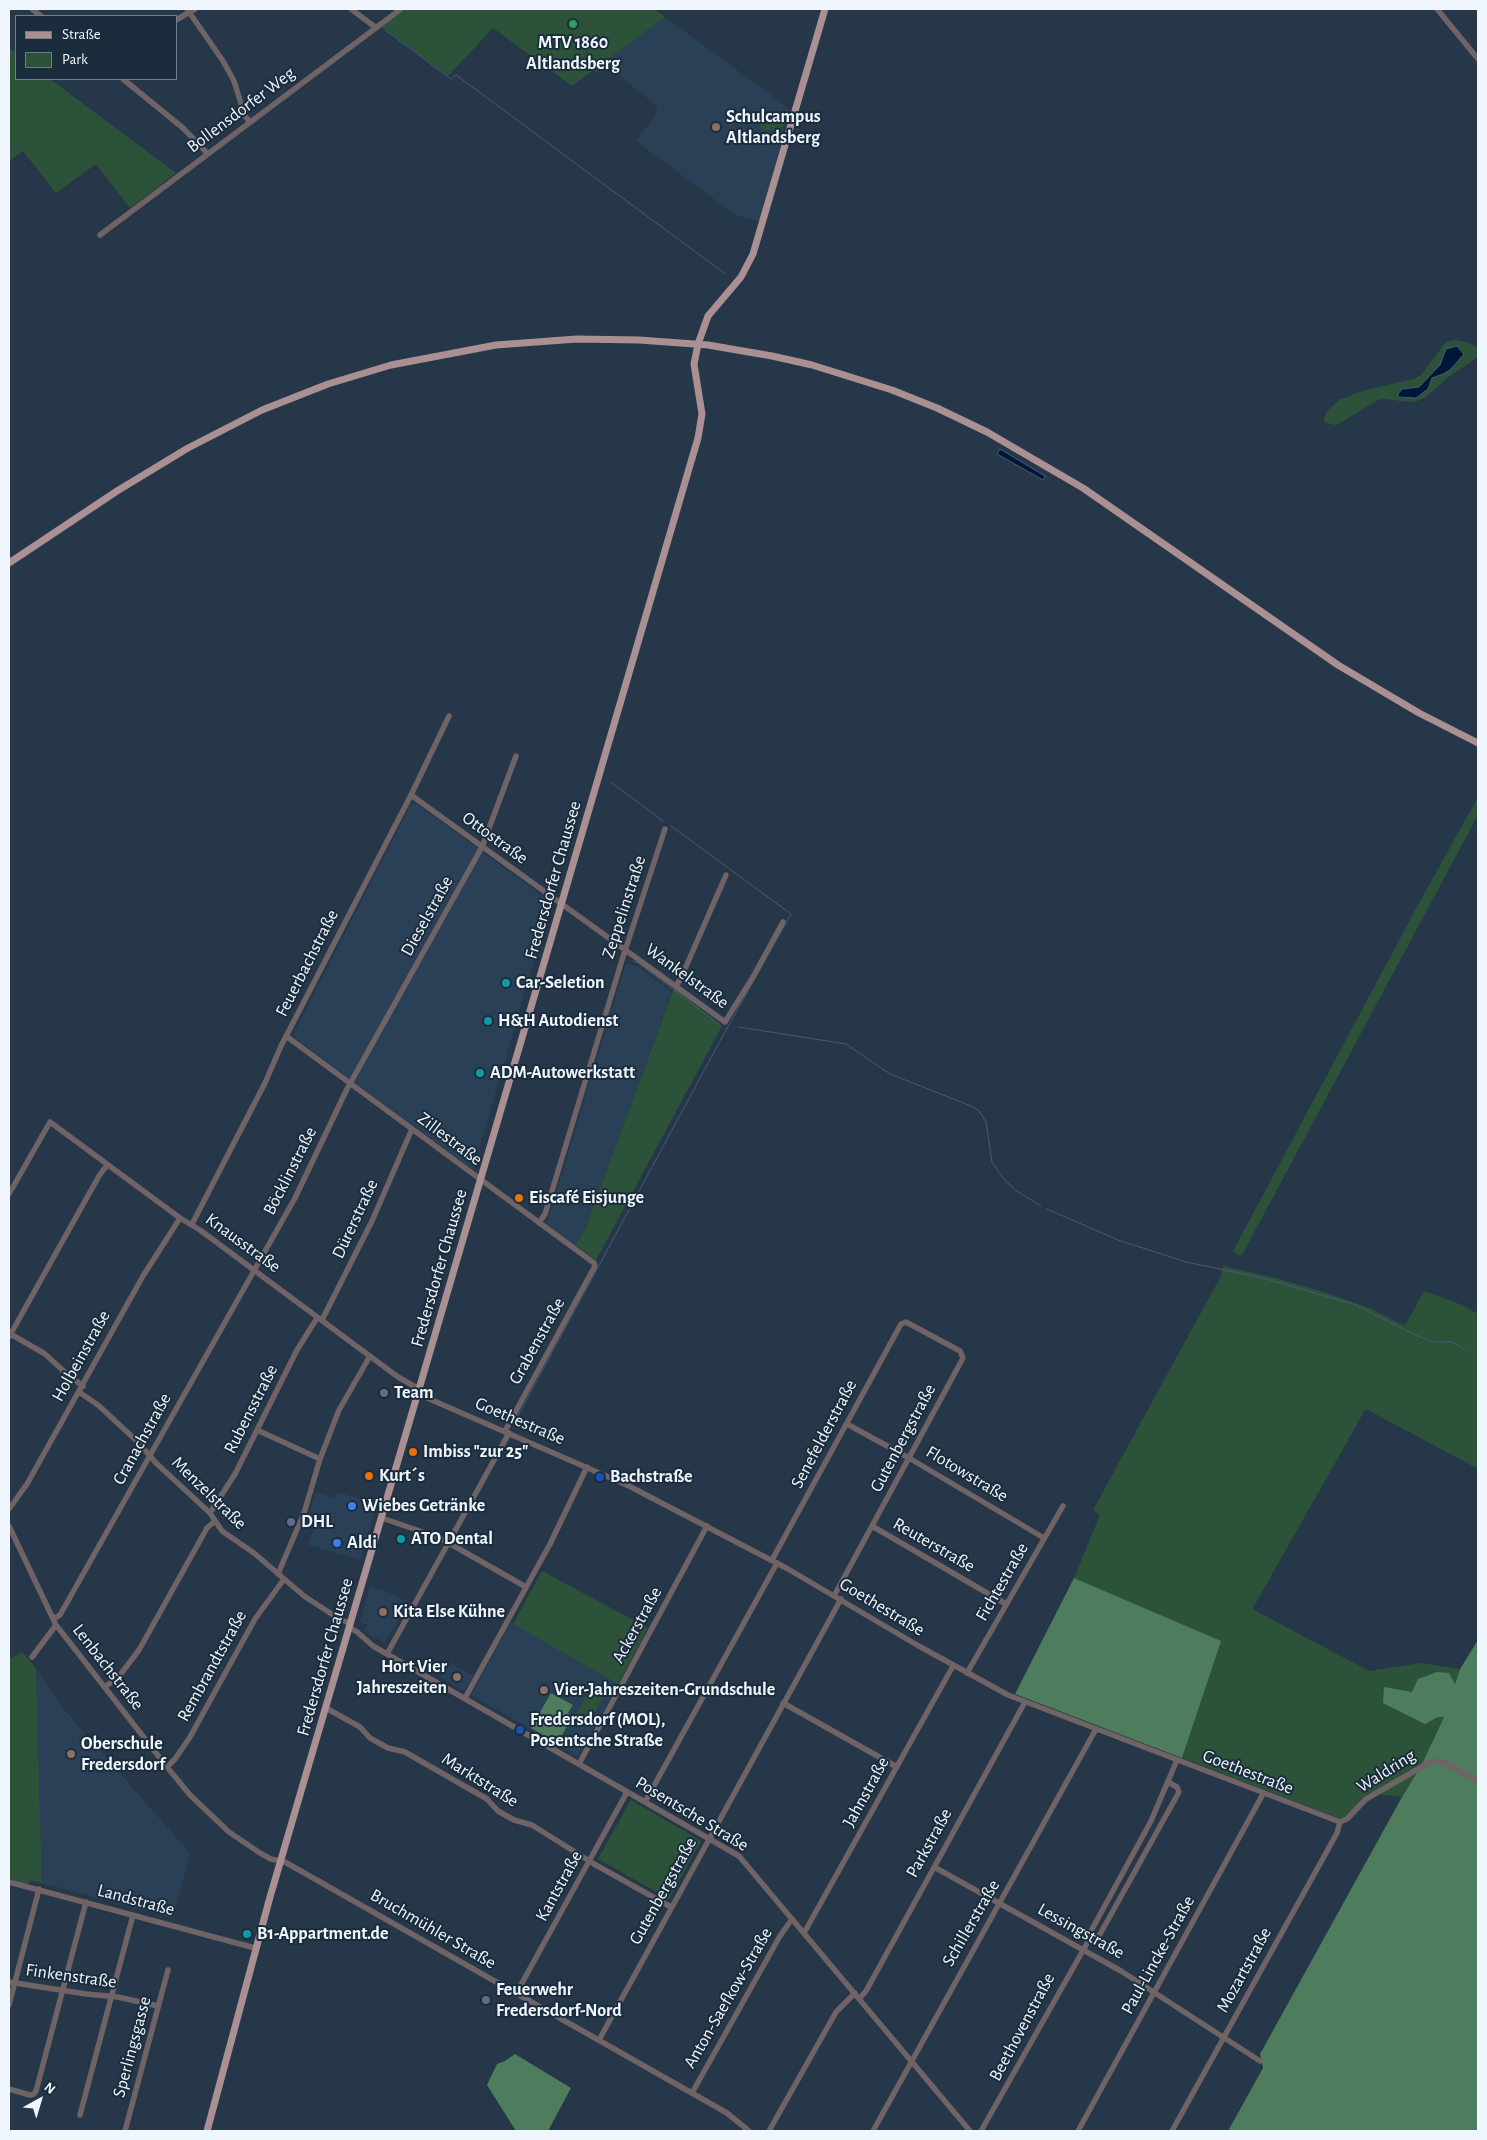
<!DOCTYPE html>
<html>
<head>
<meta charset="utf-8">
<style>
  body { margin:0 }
  #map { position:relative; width:1487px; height:2140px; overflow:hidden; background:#253748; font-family:"Alegreya Sans",sans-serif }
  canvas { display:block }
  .frame { position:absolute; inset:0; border:10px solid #eff6fd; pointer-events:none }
  .legend { position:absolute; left:15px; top:15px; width:162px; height:65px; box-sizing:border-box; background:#1b2d3d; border:1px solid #707d8a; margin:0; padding:6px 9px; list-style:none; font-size:15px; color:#eff6fd }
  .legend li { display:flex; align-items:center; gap:10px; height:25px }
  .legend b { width:25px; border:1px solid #707d8a }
  .north { position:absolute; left:15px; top:2075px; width:50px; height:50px; -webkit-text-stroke:4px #1b2d3d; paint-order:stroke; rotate:39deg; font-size:14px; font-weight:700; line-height:20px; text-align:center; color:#eff6fd }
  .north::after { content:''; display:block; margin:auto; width:18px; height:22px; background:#eff6fd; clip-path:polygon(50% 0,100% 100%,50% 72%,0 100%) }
</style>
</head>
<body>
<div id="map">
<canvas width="1487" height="2140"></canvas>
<div class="frame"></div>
<ul class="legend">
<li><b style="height:6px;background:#aa8f93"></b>Straße</li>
<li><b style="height:14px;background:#2c5339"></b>Park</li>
</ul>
<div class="north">N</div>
</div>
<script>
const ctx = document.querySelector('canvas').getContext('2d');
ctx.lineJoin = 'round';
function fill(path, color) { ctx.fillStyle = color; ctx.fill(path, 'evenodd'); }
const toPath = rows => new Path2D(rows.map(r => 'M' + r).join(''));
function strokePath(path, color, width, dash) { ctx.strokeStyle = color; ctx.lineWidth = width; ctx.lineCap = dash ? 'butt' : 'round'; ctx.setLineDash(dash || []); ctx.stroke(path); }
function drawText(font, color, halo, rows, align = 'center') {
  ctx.font = font + ' "Alegreya Sans",sans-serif'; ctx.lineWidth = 4; ctx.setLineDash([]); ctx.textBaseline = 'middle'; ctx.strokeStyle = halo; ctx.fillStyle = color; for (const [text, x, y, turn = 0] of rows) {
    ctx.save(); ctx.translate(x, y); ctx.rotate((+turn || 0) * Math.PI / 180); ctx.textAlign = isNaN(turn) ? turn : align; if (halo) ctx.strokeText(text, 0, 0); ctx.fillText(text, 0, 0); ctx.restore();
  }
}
fill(toPath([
  [665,17,790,109,760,222,735,215,636,141,657,113,656,105,611,69,604,68,600,72,592,72,607,59],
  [416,803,551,902,473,1170,295,1038,294,1032,411,804],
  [626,963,637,966,672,992,584,1232,575,1245,546,1225],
  [316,1492,335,1498,337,1492,377,1504,360,1560,308,1545,314,1527,309,1524,310,1521,307,1519],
  [370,1587,390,1593,408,1603,385,1643,364,1631,367,1625,360,1622],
  [511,1622,618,1684,578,1757,471,1695],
  [450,1662,473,1676,464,1691,441,1678],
  [36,1668,62,1707,190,1853,173,1918,42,1883]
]), '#294056');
fill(toPath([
  [406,9,654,9,665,17,572,86,493,28,448,76,382,27],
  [9,48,16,53,16,79,50,79,176,173,130,208,96,164,56,193,23,151,9,161],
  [759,113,785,121,784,126,778,131,763,130,752,116],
  [1455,340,1470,343,1476,347,1478,349,1478,357,1448,377,1426,397,1417,401,1410,402,1384,399,1378,400,1340,423,1334,425,1324,422,1324,418,1327,411,1339,400,1365,390,1414,379,1421,375,1446,342],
  [1478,797,1478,815,1242,1255,1237,1255,1233,1251,1419,903],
  [674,988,722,1026,596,1260,575,1245,584,1232],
  [1223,1266,1272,1277,1327,1293,1372,1309,1403,1325,1406,1324,1424,1291,1462,1305,1478,1314,1478,1469,1368,1410,1365,1410,1253,1608,1254,1610,1369,1671,1421,1663,1460,1669,1455,1684,1412,1692,1384,1688,1438,1717,1444,1716,1421,1766,1402,1797,1368,1793,1343,1820,1182,1758,1220,1641,1074,1578,1100,1515,1093,1510,1221,1276],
  [542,1571,648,1628,618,1684,513,1624],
  [22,1652,36,1668,42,1883,30,1880,29,1884,9,1879,9,1659],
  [589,1690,603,1698,587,1726,574,1718],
  [631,1800,701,1841,669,1899,598,1859]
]), '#2c5339');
fill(toPath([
  [1074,1578,1221,1641,1182,1758,1015,1694],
  [1478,1640,1478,2131,1228,2131,1263,2068,1260,2054,1402,1797,1421,1766,1444,1717,1438,1717,1425,1724,1383,1703,1384,1687,1412,1692,1418,1679,1437,1672,1449,1673,1455,1684,1460,1669],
  [551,1693,573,1705,568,1713,573,1717,557,1743,531,1728],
  [515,2054,571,2088,548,2131,516,2131,487,2085,497,2064,505,2061]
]), '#4d7d5d');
const water = toPath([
  [1457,346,1464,354,1450,370,1443,374,1432,378,1428,389,1416,398,1398,397,1398,394,1402,389,1419,387,1440,365,1446,349,1457,346],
  [1000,449,1045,476,1043,480,997,454,1000,449]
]);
fill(water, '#011739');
strokePath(water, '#485a74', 1);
strokePath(toPath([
  [385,30,451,79,456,75,724,273],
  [612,783,663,821],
  [633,961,638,963,719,1024],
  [739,1027,846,1044,890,1074,971,1106,979,1111,986,1122,992,1162,1003,1178,1015,1190,1041,1206],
  [1047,1209,1118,1240,1186,1262,1263,1278,1353,1304,1420,1337,1435,1342,1452,1342,1465,1349],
  [513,1425,720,1041,791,914,671,826]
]), '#485a74', 1);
strokePath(toPath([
  [32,9,41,16],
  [187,9,223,61,234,81,245,116,250,122],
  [351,9,375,27],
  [1437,9,1478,59],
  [176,20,195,9],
  [123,79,183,128,208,154],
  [100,235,401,9],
  [411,795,725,1022,753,977,783,922],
  [676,986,681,978,726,875],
  [286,1036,594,1263,595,1266,505,1431],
  [9,1194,50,1122,180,1218,200,1230,398,1377,419,1389],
  [539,1223,545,1214,622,960,665,829],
  [192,1224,265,1083,281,1046,411,795,449,716],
  [322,1320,372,1221,412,1129],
  [9,1333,45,1354,68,1375,83,1386],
  [9,1337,99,1176,107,1165],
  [79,1392,98,1405,138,1442,156,1463,210,1513,222,1531,254,1553,304,1596,341,1620,350,1623],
  [418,1394,629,1486,788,1569,917,1645,1008,1695,1340,1822],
  [847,1424,909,1458,1044,1538],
  [257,1430,320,1459],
  [9,1509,27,1484,143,1276,180,1218],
  [210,1513,235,1474,297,1350,317,1318],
  [382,1518,440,1538,526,1587],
  [9,1526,56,1625,167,1767,190,1795,229,1832,260,1853,271,1859,285,1862,727,2113,749,2131],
  [872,1526,1006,1604],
  [772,1560,901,1324,906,1322,960,1351,963,1358,834,1596],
  [278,1574,304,1513,320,1459,339,1410,370,1356],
  [53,1619,60,1615,295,1198,347,1089,482,847,516,756],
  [349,1628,356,1631,373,1646,739,1856,970,2131],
  [387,1654,509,1433],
  [32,1657,56,1625],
  [967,1673,1063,1506],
  [105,1687,120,1675,139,1650,207,1528,215,1521],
  [465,1698,550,1544,587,1467],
  [783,1703,897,1767],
  [326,1708,360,1727,370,1738,388,1748,405,1752,487,1799,498,1811,514,1820,532,1825,594,1864,671,1907],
  [579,1764,707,1526],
  [167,1767,175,1759,190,1737,255,1619,284,1579],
  [645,1802,777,1563],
  [1340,1822,1347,1819,1366,1799,1432,1761,1443,1762,1478,1781],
  [934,1867,1121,1971,1260,2061],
  [9,1882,255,1948],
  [804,1933,953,1666],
  [1090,1938,1099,1936,1179,1792,1177,1787,1168,1782],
  [9,1982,86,1994,118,1997,158,2006],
  [516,1994,627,1792],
  [859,1999,866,1991,1025,1702],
  [9,2005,39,1889],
  [599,2040,841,1599],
  [9,2089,30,2095,34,2094,36,2091,86,1902],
  [692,2093,780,1936,792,1919],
  [80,2115,133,1915],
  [125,2131,168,1970],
  [769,2131,836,2012,855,1993],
  [873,2131,1096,1729],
  [981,2131,1090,1938,1090,1933,1151,1821,1177,1760],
  [1078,2131,1263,1794],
  [1172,2131,1337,1833,1340,1822]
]), '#706365', 5.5);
strokePath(toPath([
  [9,563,117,491,188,448,262,410,328,384,391,365,496,345,577,339,639,340,708,345,772,356,812,365,892,390,937,408,987,432,1083,488,1338,665,1419,713,1478,743],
  [207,2131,270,1897,698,438,702,414,694,364,698,344,708,316,741,277,753,254,825,9]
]), '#aa8f93', 7);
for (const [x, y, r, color] of [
  [573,24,5,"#2e9e5b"],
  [716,127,5,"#8d6e63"],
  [506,983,5,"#0f9aa8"],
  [488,1021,5,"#0f9aa8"],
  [480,1073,5,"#0f9aa8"],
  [519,1198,5,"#e8710a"],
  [384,1393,5,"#5c6f8a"],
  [413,1452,5,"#e8710a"],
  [369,1476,5,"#e8710a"],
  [600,1477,5,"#1a4fb4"],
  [352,1506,5,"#3f7fe0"],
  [291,1522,5,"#5c6f8a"],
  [401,1539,5,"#0f9aa8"],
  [337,1543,5,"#3f7fe0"],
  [383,1612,5,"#8d6e63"],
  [457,1677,5,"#8d6e63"],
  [544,1690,5,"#8d6e63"],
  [520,1730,5,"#1a4fb4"],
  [71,1754,5,"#8d6e63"],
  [247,1934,5,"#0f9aa8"],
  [486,2000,5,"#5c6f8a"]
]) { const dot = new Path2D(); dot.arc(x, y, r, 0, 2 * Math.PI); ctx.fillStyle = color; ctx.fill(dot); strokePath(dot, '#1b2d3d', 2); }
drawText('bold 18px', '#eff6fd', '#1b2d3d', [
  ["MTV 1860",573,43,"center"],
  ["Altlandsberg",573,64,"center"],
  ["Schulcampus",726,117],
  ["Altlandsberg",726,138],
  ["Car-Seletion",516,983],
  ["H&H Autodienst",498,1021],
  ["ADM-Autowerkstatt",490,1073],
  ["Eiscafé Eisjunge",529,1198],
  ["Team",394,1393],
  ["Imbiss \"zur 25\"",423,1452],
  ["Kurt´s",379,1476],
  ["Bachstraße",610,1477],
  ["Wiebes Getränke",362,1506],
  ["DHL",301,1522],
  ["ATO Dental",411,1539],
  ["Aldi",347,1543],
  ["Kita Else Kühne",393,1612],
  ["Hort Vier",447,1667,"right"],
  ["Jahreszeiten",447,1688,"right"],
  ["Vier-Jahreszeiten-Grundschule",554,1690],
  ["Fredersdorf (MOL),",530,1720],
  ["Posentsche Straße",530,1741],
  ["Oberschule",81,1744],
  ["Fredersdorf",81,1765],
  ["B1-Appartment.de",257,1934],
  ["Feuerwehr",496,1990],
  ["Fredersdorf-Nord",496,2011]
], 'left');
drawText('18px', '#eff6fd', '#1b2d3d', [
  ["Bollensdorfer Weg",241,110,-37],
  ["Ottostraße",495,838,36],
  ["Fredersdorfer Chaussee",553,880,-74],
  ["Zeppelinstraße",624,907,-72],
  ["Dieselstraße",427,916,-61],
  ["Feuerbachstraße",307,963,-63],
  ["Wankelstraße",687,976,36],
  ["Zillestraße",450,1139,37],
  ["Böcklinstraße",290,1171,-63],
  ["Dürerstraße",355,1219,-65],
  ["Knausstraße",243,1243,36],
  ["Fredersdorfer Chaussee",439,1268,-74],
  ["Grabenstraße",537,1341,-61],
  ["Holbeinstraße",81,1356,-61],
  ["Rubensstraße",251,1409,-63],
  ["Goethestraße",520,1421,23],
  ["Senefelderstraße",824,1434,-62],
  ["Gutenbergstraße",903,1438,-62],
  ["Cranachstraße",142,1439,-61],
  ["Flotowstraße",967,1474,31],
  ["Menzelstraße",209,1493,44],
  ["Reuterstraße",934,1545,30],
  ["Fichtestraße",1002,1582,-60],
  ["Goethestraße",882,1607,31],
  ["Ackerstraße",637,1625,-61],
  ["Fredersdorfer Chaussee",325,1657,-74],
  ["Rembrandtstraße",212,1666,-61],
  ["Lenbachstraße",108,1667,52],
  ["Waldring",1386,1771,-32],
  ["Goethestraße",1248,1772,21],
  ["Marktstraße",480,1780,32],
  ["Jahnstraße",866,1792,-61],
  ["Posentsche Straße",692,1814,31],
  ["Parkstraße",929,1843,-61],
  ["Kantstraße",559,1886,-61],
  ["Gutenbergstraße",663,1891,-61],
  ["Landstraße",136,1900,15],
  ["Schillerstraße",971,1923,-60],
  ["Bruchmühler Straße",433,1929,30],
  ["Lessingstraße",1081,1931,29],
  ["Paul-Lincke-Straße",1158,1955,-61],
  ["Mozartstraße",1244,1970,-61],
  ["Finkenstraße",71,1976,8],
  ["Anton-Saefkow-Straße",728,1998,-60],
  ["Beethovenstraße",1022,2027,-62],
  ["Sperlingsgasse",132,2047,-75]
]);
</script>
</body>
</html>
